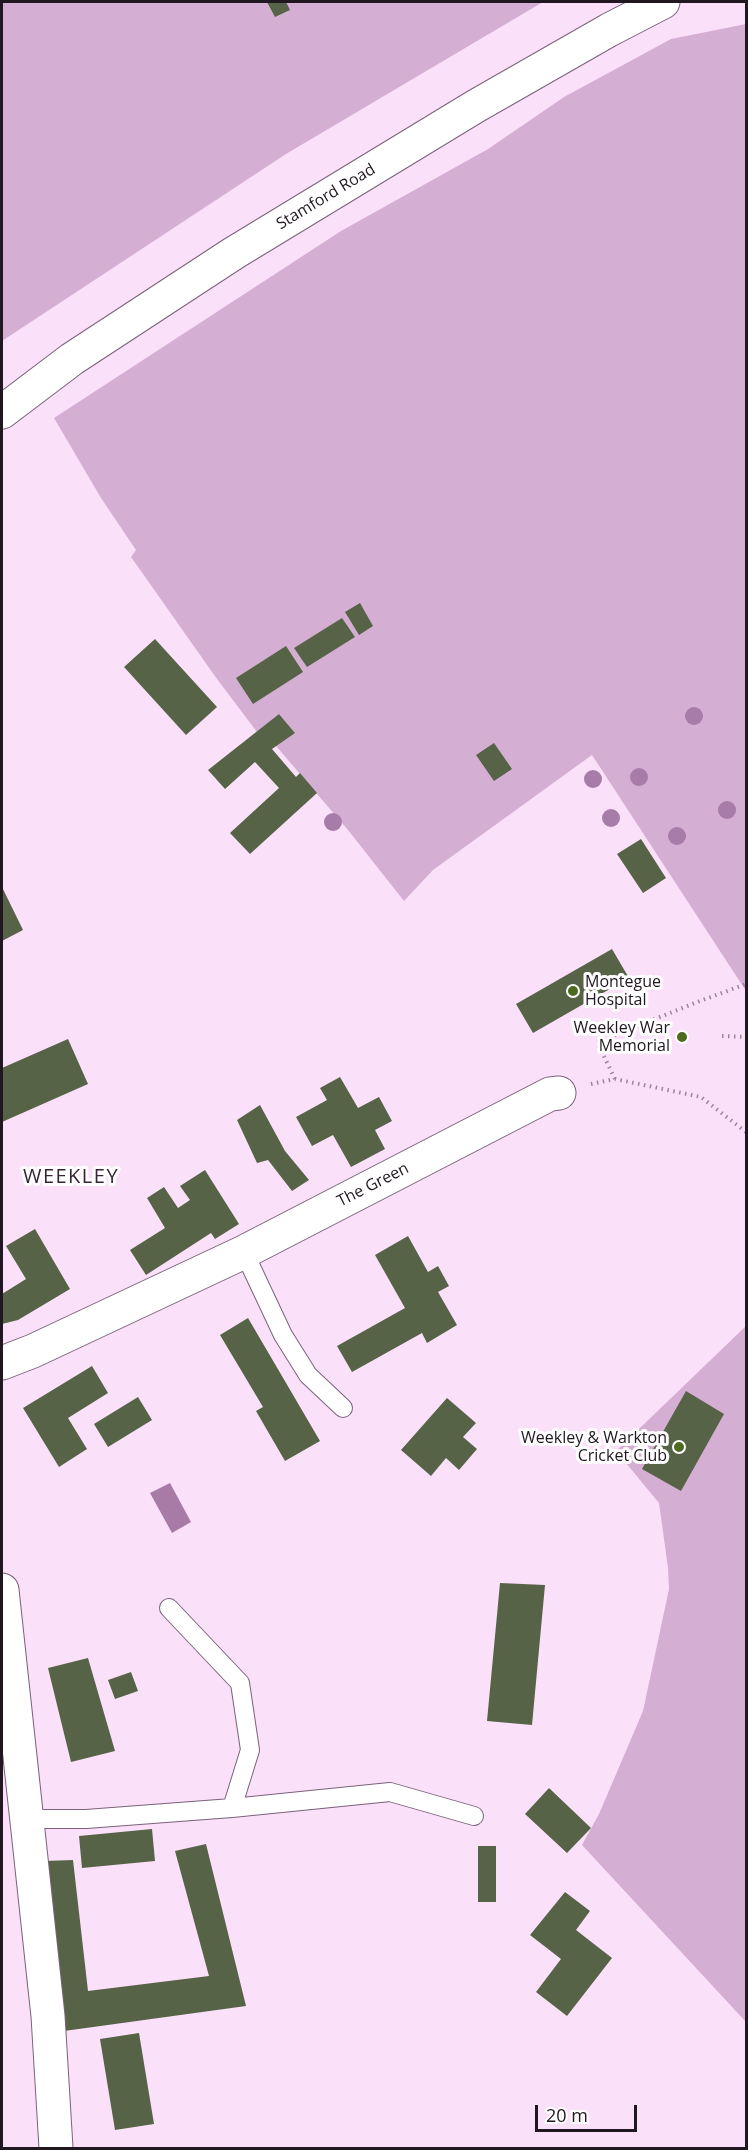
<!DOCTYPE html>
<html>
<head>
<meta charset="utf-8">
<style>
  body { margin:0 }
  #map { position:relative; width:748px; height:2150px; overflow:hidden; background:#fbe0fa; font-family:"Open Sans",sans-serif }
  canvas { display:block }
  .frame { position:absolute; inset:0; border:3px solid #211720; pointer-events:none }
  .scale { position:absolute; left:535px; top:2105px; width:102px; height:27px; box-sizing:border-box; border:3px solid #211720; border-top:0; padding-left:8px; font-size:18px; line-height:21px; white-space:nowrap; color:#211720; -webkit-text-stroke:4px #fff; paint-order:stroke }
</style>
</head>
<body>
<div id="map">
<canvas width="748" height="2150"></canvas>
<div class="frame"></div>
<div class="scale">20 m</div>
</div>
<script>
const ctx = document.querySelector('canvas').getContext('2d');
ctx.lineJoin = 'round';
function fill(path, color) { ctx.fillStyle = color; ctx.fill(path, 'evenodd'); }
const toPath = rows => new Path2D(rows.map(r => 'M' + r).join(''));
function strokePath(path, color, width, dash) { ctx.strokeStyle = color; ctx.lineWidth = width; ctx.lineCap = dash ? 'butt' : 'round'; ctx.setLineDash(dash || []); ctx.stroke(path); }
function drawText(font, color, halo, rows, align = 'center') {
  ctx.font = font + ' "Open Sans",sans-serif'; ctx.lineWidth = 6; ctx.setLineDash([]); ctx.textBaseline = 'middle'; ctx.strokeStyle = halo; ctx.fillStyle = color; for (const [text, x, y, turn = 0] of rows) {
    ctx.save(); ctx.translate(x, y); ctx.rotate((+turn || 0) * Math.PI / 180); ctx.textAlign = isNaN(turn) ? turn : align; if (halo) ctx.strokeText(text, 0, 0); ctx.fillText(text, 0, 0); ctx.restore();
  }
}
fill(toPath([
  [2,2,543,2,286,154,2,341],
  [746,24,746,991,592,755,433,870,404,901,348,830,276,746,294,732,279,714,257,732,217,679,131,557,136,550,101,498,54,418,341,231,488,149,564,97,671,39],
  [746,1326,746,2022,582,1845,599,1814,643,1711,669,1589,668,1568,659,1503,616,1451]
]), '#d5aed4');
fill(toPath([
  [170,1483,191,1522,172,1533,150,1493]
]), '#a87ba7');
fill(toPath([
  [267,2,286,2,290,10,275,17],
  [360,603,373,626,359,635,345,612],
  [342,618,355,637,307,667,294,648],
  [155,639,217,707,186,735,124,667],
  [286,646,303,672,253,704,236,678],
  [279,714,295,733,272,749,296,777,300,773,317,793,250,854,230,833,279,788,255,762,225,789,208,770],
  [494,743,512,769,494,781,476,755],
  [641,839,666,878,643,893,617,854],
  [2,887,23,930,2,941],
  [612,949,629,978,533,1033,516,1004],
  [68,1039,88,1084,2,1122,2,1068],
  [340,1077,358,1108,379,1097,392,1121,375,1130,385,1149,351,1167,333,1135,312,1146,296,1117,327,1100,320,1088],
  [260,1105,285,1151,309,1180,292,1191,268,1160,257,1163,237,1120],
  [205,1170,239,1224,215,1239,211,1233,146,1275,130,1250,165,1228,147,1198,164,1187,178,1208,190,1200,180,1186],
  [35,1229,70,1289,18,1320,2,1324,2,1294,26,1279,6,1246],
  [408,1236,428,1272,438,1266,449,1286,438,1292,457,1325,427,1343,422,1333,352,1372,337,1346,405,1308,375,1255],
  [248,1318,320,1441,285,1461,256,1411,263,1407,220,1335],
  [92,1366,108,1393,68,1418,87,1449,59,1467,23,1408],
  [686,1391,724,1414,681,1491,642,1469],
  [138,1397,152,1420,108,1447,94,1424],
  [447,1398,476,1423,463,1437,477,1449,459,1470,446,1458,431,1476,401,1450],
  [500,1583,545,1585,532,1725,487,1721],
  [88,1658,115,1751,71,1762,48,1668],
  [131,1672,138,1691,115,1699,108,1680],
  [549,1788,591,1828,567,1853,525,1814],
  [152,1829,155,1861,82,1868,79,1836],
  [206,1844,246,2006,64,2031,44,1861,73,1860,88,1991,209,1976,175,1851],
  [478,1846,496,1846,496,1902,478,1902],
  [565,1892,590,1911,576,1930,612,1958,567,2016,536,1992,561,1959,530,1935],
  [139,2033,154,2124,115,2130,100,2039]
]), '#566347');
const lane = toPath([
  [244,1252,283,1335,308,1375,343,1408],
  [232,1808,390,1792,474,1816],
  [25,1819,86,1819,232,1808,250,1750,240,1683,169,1608]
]);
const street = toPath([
  [2,1363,33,1351,244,1252,550,1094,559,1093],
  [2,1590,48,2016,56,2148]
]);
const primary = toPath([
  [2,412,72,359,234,253,476,106,609,30,663,2]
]);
strokePath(lane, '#7a627a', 20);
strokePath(street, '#7a627a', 35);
strokePath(primary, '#7a627a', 35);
strokePath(toPath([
  [722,1036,746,1037],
  [615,1079,597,1042,700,1001,746,984],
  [591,1084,615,1079,701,1097,746,1132]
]), '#9a8799', 4, [1.5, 4.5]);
strokePath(lane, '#fff', 18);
strokePath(street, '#fff', 33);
strokePath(primary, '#fff', 33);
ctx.fillStyle = '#a87ca8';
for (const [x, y] of [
  [694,716],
  [639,777],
  [593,779],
  [727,810],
  [611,818],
  [333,822],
  [677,836]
]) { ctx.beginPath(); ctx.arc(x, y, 9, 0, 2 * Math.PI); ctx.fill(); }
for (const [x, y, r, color] of [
  [573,991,6,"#4e6a1e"],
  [682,1037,6,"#4e6a1e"],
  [679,1447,6,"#4e6a1e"]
]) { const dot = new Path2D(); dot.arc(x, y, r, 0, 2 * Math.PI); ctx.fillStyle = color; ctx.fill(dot); strokePath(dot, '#fff', 2); }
drawText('16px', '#211720', '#fff', [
  ["Stamford Road",326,197,-31],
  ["The Green",373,1185,-27]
]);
drawText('16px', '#211720', '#fff', [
  ["Montegue",585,982,"left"],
  ["Hospital",585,1000,"left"],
  ["Weekley War",670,1028],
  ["Memorial",670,1046],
  ["Weekley & Warkton",667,1438],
  ["Cricket Club",667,1456]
], 'right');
ctx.letterSpacing = '1.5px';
drawText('20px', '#372337', '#fff', [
  ["WEEKLEY",71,1177]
]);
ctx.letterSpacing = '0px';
</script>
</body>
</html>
